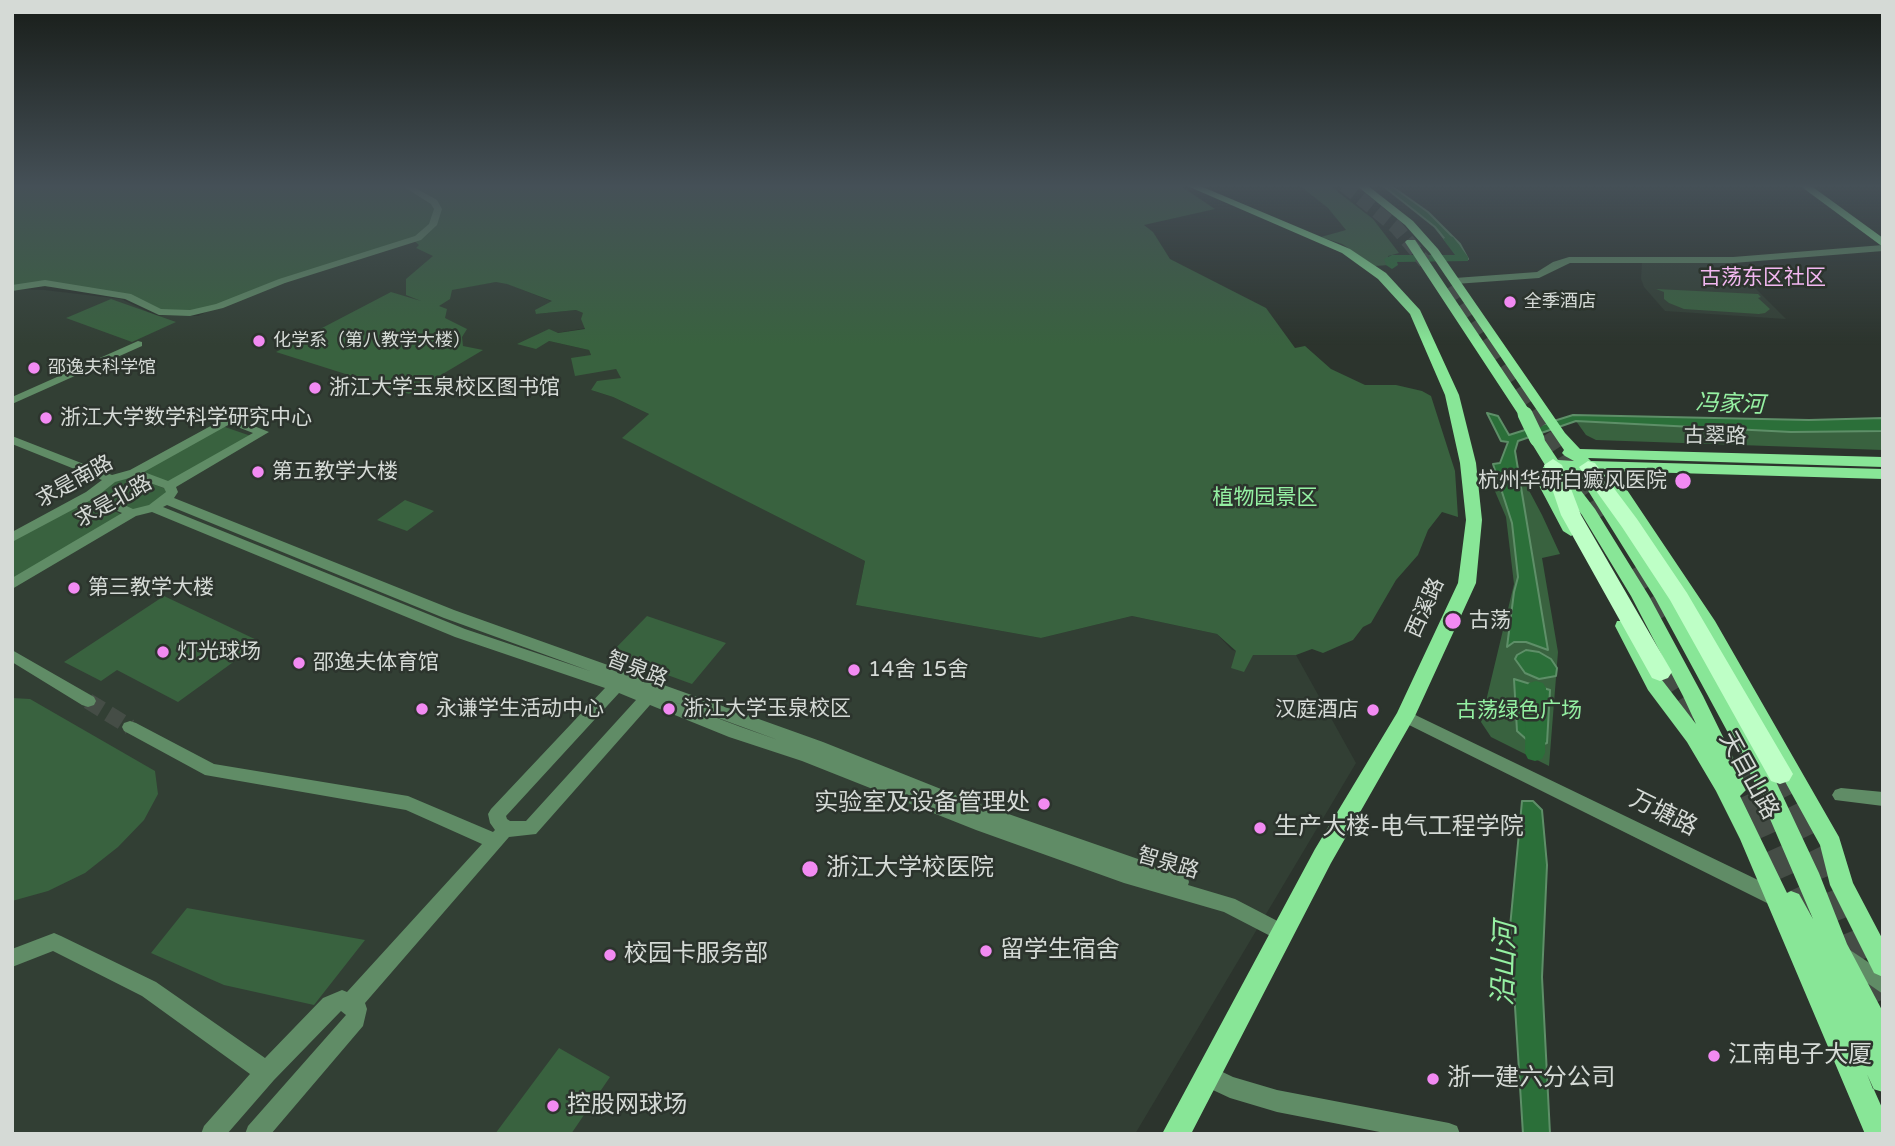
<!DOCTYPE html>
<html>
<head>
<meta charset="utf-8">
<style>
  body { margin:0 }
  #map { position:relative; width:1895px; height:1146px; overflow:hidden; background:#2c342d; font-family:"Varela Round",sans-serif }
  canvas { display:block }
  .frame { position:absolute; inset:0; border:14px solid #d5dad6; pointer-events:none }
</style>
</head>
<body>
<div id="map">
<canvas width="1895" height="1146"></canvas>
<div class="frame"></div>
</div>
<script>
const ctx = document.querySelector('canvas').getContext('2d');
ctx.lineJoin = 'round';
function fill(path, color) { ctx.fillStyle = color; ctx.fill(path, 'evenodd'); }
const toPath = rows => new Path2D(rows.map(r => 'M' + r).join(''));
function strokePath(path, color, width, dash) { ctx.strokeStyle = color; ctx.lineWidth = width; ctx.lineCap = dash ? 'butt' : 'round'; ctx.setLineDash(dash || []); ctx.stroke(path); }
function drawText(font, color, halo, rows, align = 'center') {
  ctx.font = font + ' "Varela Round","Noto Sans SC",sans-serif'; ctx.lineWidth = 5; ctx.setLineDash([]); ctx.textBaseline = 'middle'; ctx.strokeStyle = halo; ctx.fillStyle = color; for (const [text, x, y, turn = 0] of rows) {
    ctx.save(); ctx.translate(x, y); ctx.rotate((+turn || 0) * Math.PI / 180); ctx.textAlign = isNaN(turn) ? turn : align; if (halo) ctx.strokeText(text, 0, 0); ctx.fillText(text, 0, 0); ctx.restore();
  }
}
fill(toPath([
  [436,233,417,248,445,253,452,289,501,281,553,302,536,314,576,310,583,313,586,328,557,333,549,341,589,350,591,355,616,369,622,378,591,390,613,397,649,414,623,438,865,561,856,605,1041,638,1132,616,1217,634,1232,650,1254,655,1296,655,1356,763,1135,1134,12,1134,12,289,44,290,121,299,157,316,198,316,270,281],
  [1642,261,1730,263,1786,319,1665,311,1644,287,1641,279]
]), '#323f34');
fill(toPath([
  [12,185,1179,185,1215,209,1144,225,1153,232,1170,259,1266,308,1295,348,1305,346,1331,369,1365,385,1396,385,1422,391,1431,396,1455,471,1458,517,1442,512,1428,530,1418,555,1396,580,1371,623,1363,627,1353,640,1323,653,1312,649,1296,655,1253,655,1244,672,1231,668,1236,651,1217,634,1132,616,1041,638,856,605,865,561,622,438,649,414,613,397,591,390,597,381,621,378,616,369,575,376,571,358,591,355,589,350,549,341,536,349,517,344,549,329,558,333,585,329,581,319,583,313,576,310,536,314,535,310,552,301,507,284,496,282,452,290,450,299,439,306,447,309,445,318,467,329,462,337,463,346,483,350,409,394,276,352,391,292,421,301,406,295,406,279,433,256,416,248,419,245,411,238,221,305,170,314,135,297,74,288,26,285,12,289],
  [1299,185,1329,185,1373,219,1399,253,1388,256,1389,265,1375,266,1342,244,1321,237,1346,230,1328,208],
  [1656,289,1758,294,1761,297,1758,298,1770,309,1765,313,1759,314,1684,309,1669,303,1664,299,1664,292],
  [111,299,176,322,132,342,66,318],
  [1576,421,1791,432,1883,431,1883,450,1596,440,1586,435],
  [222,426,251,436,171,483,142,472],
  [1516,466,1542,515,1560,554,1542,558,1558,652,1549,766,1491,737,1481,722,1514,584,1506,517,1488,475],
  [132,476,166,489,168,493,152,506,134,511,95,495,106,484],
  [88,499,123,515,12,580,12,540],
  [405,500,434,511,407,531,377,520],
  [164,596,261,642,178,702,117,670,101,681,64,662],
  [647,616,726,643,692,684,610,654],
  [12,698,30,699,155,771,158,794,144,820,118,847,85,873,48,891,12,901],
  [187,908,365,940,314,1005,224,985,151,953],
  [559,1048,610,1077,571,1134,495,1134]
]), '#39623f');
const water = toPath([
  [1382,185,1390,185,1428,212,1460,244,1468,259,1460,258,1435,227,1382,185],
  [1487,413,1498,416,1509,435,1573,415,1809,420,1883,418,1883,431,1791,432,1576,421,1518,441,1515,451,1548,650,1526,642,1514,642,1507,647,1514,592,1518,577,1512,523,1493,464,1500,463,1508,442,1501,441,1487,413],
  [1526,650,1539,652,1551,659,1557,668,1556,676,1539,679,1525,673,1515,659,1517,655,1526,650],
  [1514,679,1550,690,1547,743,1535,747,1517,731,1514,679],
  [1522,801,1533,801,1542,810,1547,865,1542,977,1550,1134,1523,1134,1510,927,1522,801]
]);
fill(water, '#2b6f39');
strokePath(water, '#5e8f68', 2);
fill(toPath([
  [1449,236,1453,237,1468,257,1468,261,1397,262,1398,265,1392,269,1386,265,1384,259,1392,255,1455,255,1443,239,1449,236],
  [1536,681,1543,683,1546,688,1545,753,1542,759,1535,761,1528,759,1525,753,1526,688,1529,683,1536,681]
]), '#2b6f39');
strokePath(toPath([
  [88,701,130,727]
]), '#454d46', 16, [16, 8]);
strokePath(toPath([
  [1344,185,1396,227,1425,262],
  [1453,285,1491,344]
]), '#454d46', 14, [14, 7]);
strokePath(toPath([
  [1490,342,1608,522]
]), '#454d46', 18, [18, 9]);
strokePath(toPath([
  [1636,567,1670,623],
  [1660,672,1690,721],
  [1735,763,1756,810],
  [1780,774,1798,810]
]), '#454d46', 23, [23, 11]);
strokePath(toPath([
  [1755,808,1803,916],
  [1797,808,1824,863,1883,1018]
]), '#454d46', 30, [30, 15]);
fill(toPath([
  [401,185,410,185,437,200,442,209,437,225,421,240,285,283,223,308,190,316,159,315,125,299,45,286,12,291,12,285,45,280,131,294,161,309,190,310,216,304,279,279,415,236,429,224,434,209,431,204,401,185],
  [1883,245,1883,251,1733,263,1570,263,1539,278,1455,284,1450,281,1455,278,1537,272,1553,262,1569,257,1733,257,1883,245],
  [138,341,142,342,142,346,12,404,12,397,138,341],
  [229,416,269,432,176,487,178,492,174,498,454,610,823,742,971,801,1187,876,1189,882,1188,885,1235,899,1289,927,1292,933,1289,939,1282,942,1224,912,1124,883,976,830,802,761,729,737,650,705,536,834,509,837,365,1003,367,1009,363,1026,271,1134,245,1134,248,1126,346,1015,341,1011,274,1080,227,1134,201,1134,204,1126,250,1074,142,996,53,951,12,967,12,949,54,933,61,936,156,982,265,1058,323,998,342,990,347,992,482,844,406,810,205,775,124,731,122,727,124,723,130,721,136,723,214,764,408,796,493,832,495,830,490,823,488,814,491,809,605,688,455,637,152,512,136,516,12,589,12,578,122,513,91,500,12,542,12,532,86,492,102,480,12,444,12,436,112,475,130,470,229,416],
  [230,424,253,433,168,481,144,472,230,424],
  [133,477,164,488,166,492,149,505,133,509,100,494,115,482,133,477],
  [167,505,444,618,590,671,465,629,163,507,167,505],
  [619,693,636,700,526,821,510,821,507,819,506,816,619,693],
  [669,700,778,740,741,727,669,700],
  [12,650,94,697,96,701,94,705,88,707,82,705,12,662,12,650],
  [1405,710,1785,893,1787,899,1785,905,1778,907,1771,905,1399,720,1397,716,1399,712,1405,710],
  [1841,788,1883,792,1883,806,1835,800,1832,795,1835,790,1841,788],
  [1844,946,1883,972,1883,994,1837,962,1834,955,1837,948,1844,946],
  [1208,1065,1233,1077,1277,1090,1449,1123,1457,1126,1460,1134,1390,1134,1277,1112,1230,1098,1200,1084,1197,1076,1200,1068,1208,1065]
]), '#608c66');
fill(toPath([
  [1185,185,1198,185,1350,249,1386,273,1420,310,1459,395,1476,463,1482,520,1476,583,1415,716,1331,863,1191,1134,1162,1134,1315,849,1397,713,1458,583,1466,520,1460,463,1445,395,1410,314,1378,279,1342,253,1185,185],
  [1356,185,1367,185,1413,221,1438,249,1565,433,1580,449,1883,457,1883,467,1588,458,1591,461,1883,469,1883,479,1607,471,1619,478,1715,621,1839,837,1853,883,1883,940,1883,977,1874,973,1830,885,1820,845,1701,629,1607,484,1598,479,1672,597,1770,769,1819,873,1847,944,1883,1012,1883,1092,1873,1089,1867,1074,1883,1110,1883,1134,1865,1134,1740,839,1716,791,1687,742,1648,690,1615,626,1617,621,1631,621,1662,680,1696,724,1683,696,1631,596,1582,515,1553,476,1551,478,1579,531,1571,536,1563,531,1535,478,1545,465,1529,439,1532,436,1542,436,1558,460,1574,461,1565,456,1562,453,1564,450,1430,253,1405,225,1356,185],
  [1565,470,1583,471,1582,481,1655,598,1752,777,1813,919,1799,894,1791,891,1787,893,1740,796,1748,788,1703,696,1649,596,1595,509,1565,470],
  [1799,185,1810,185,1883,238,1883,247,1799,185],
  [1407,240,1415,240,1532,414,1530,417,1520,417,1405,242,1407,240]
]), '#88e697');
fill(toPath([
  [1553,459,1562,465,1581,515,1672,672,1668,678,1660,681,1652,678,1561,515,1544,465,1553,459],
  [1588,461,1595,463,1637,519,1687,593,1789,767,1793,774,1789,781,1780,784,1771,781,1670,600,1622,527,1579,467,1588,461]
]), '#beffc6');
strokePath(toPath([
  [1525,414,1537,439]
]), '#88e697', 15);
const sky = ctx.createLinearGradient(0, 0, 0, 345);
sky.addColorStop(0, '#181d19');
sky.addColorStop(0.54, '#455057');
sky.addColorStop(1, '#45505700');
ctx.fillStyle = sky;
ctx.fillRect(0, 0, 1895, 345);
for (const [x, y, r, color] of [
  [1510,302,7,"#f28af2"],
  [259,341,7,"#f28af2"],
  [34,368,7,"#f28af2"],
  [315,388,7,"#f28af2"],
  [46,418,7,"#f28af2"],
  [258,472,7,"#f28af2"],
  [1683,481,9,"#f28af2"],
  [74,588,7,"#f28af2"],
  [1453,621,9,"#f28af2"],
  [163,652,7,"#f28af2"],
  [299,663,7,"#f28af2"],
  [854,670,7,"#f28af2"],
  [422,709,7,"#f28af2"],
  [669,709,7,"#f28af2"],
  [1373,710,7,"#f28af2"],
  [1044,804,7,"#f28af2"],
  [1260,828,7,"#f28af2"],
  [810,869,9,"#f28af2"],
  [986,951,7,"#f28af2"],
  [610,955,7,"#f28af2"],
  [1714,1056,7,"#f28af2"],
  [1433,1079,7,"#f28af2"],
  [553,1106,7,"#f28af2"]
]) { const dot = new Path2D(); dot.arc(x, y, r, 0, 2 * Math.PI); ctx.fillStyle = color; ctx.fill(dot); strokePath(dot, '#2c342d', 2.5); }
drawText('18px', '#d5dad6', '#2c342d', [
  ["全季酒店",1524,302],
  ["化学系（第八教学大楼）",273,341],
  ["邵逸夫科学馆",48,368]
], 'left');
drawText('21px', '#f2b7f0', '#2c342d', [
  ["古荡东区社区",1763,278]
]);
drawText('21px', '#d5dad6', '#2c342d', [
  ["浙江大学玉泉校区图书馆",329,388],
  ["浙江大学数学科学研究中心",60,418],
  ["第五教学大楼",272,472],
  ["杭州华研白癜风医院",1667,481,"right"],
  ["第三教学大楼",88,588],
  ["古荡",1469,621],
  ["灯光球场",177,652],
  ["邵逸夫体育馆",313,663],
  ["14舍 15舍",868,670],
  ["永谦学生活动中心",436,709],
  ["浙江大学玉泉校区",683,709],
  ["汉庭酒店",1359,710,"right"]
], 'left');
drawText('21px', '#d5dad6', '#2c342d', [
  ["古翠路",1715,437,1],
  ["求是南路",75,482,-29],
  ["求是北路",114,502,-29],
  ["西溪路",1426,608,-66],
  ["智泉路",637,670,21],
  ["智泉路",1168,864,16]
]);
drawText('21px', '#94f0a2', '#2c342d', [
  ["植物园景区",1265,498],
  ["古荡绿色广场",1519,711]
]);
drawText('italic 23px', '#96f1a3', '#2c342d', [
  ["冯家河",1730,405,2]
]);
drawText('24px', '#d5dad6', '#2c342d', [
  ["天目山路",1748,776,61],
  ["万塘路",1663,814,26]
]);
drawText('24px', '#d5dad6', '#2c342d', [
  ["实验室及设备管理处",1030,804,"right"],
  ["生产大楼-电气工程学院",1274,828],
  ["浙江大学校医院",826,869],
  ["留学生宿舍",1000,951],
  ["校园卡服务部",624,955],
  ["江南电子大厦",1728,1056],
  ["浙一建六分公司",1447,1079],
  ["控股网球场",567,1106]
], 'left');
drawText('italic 28px', '#96f1a3', '#2c342d', [
  ["沿山河",1506,964,-88]
]);
</script>
</body>
</html>
